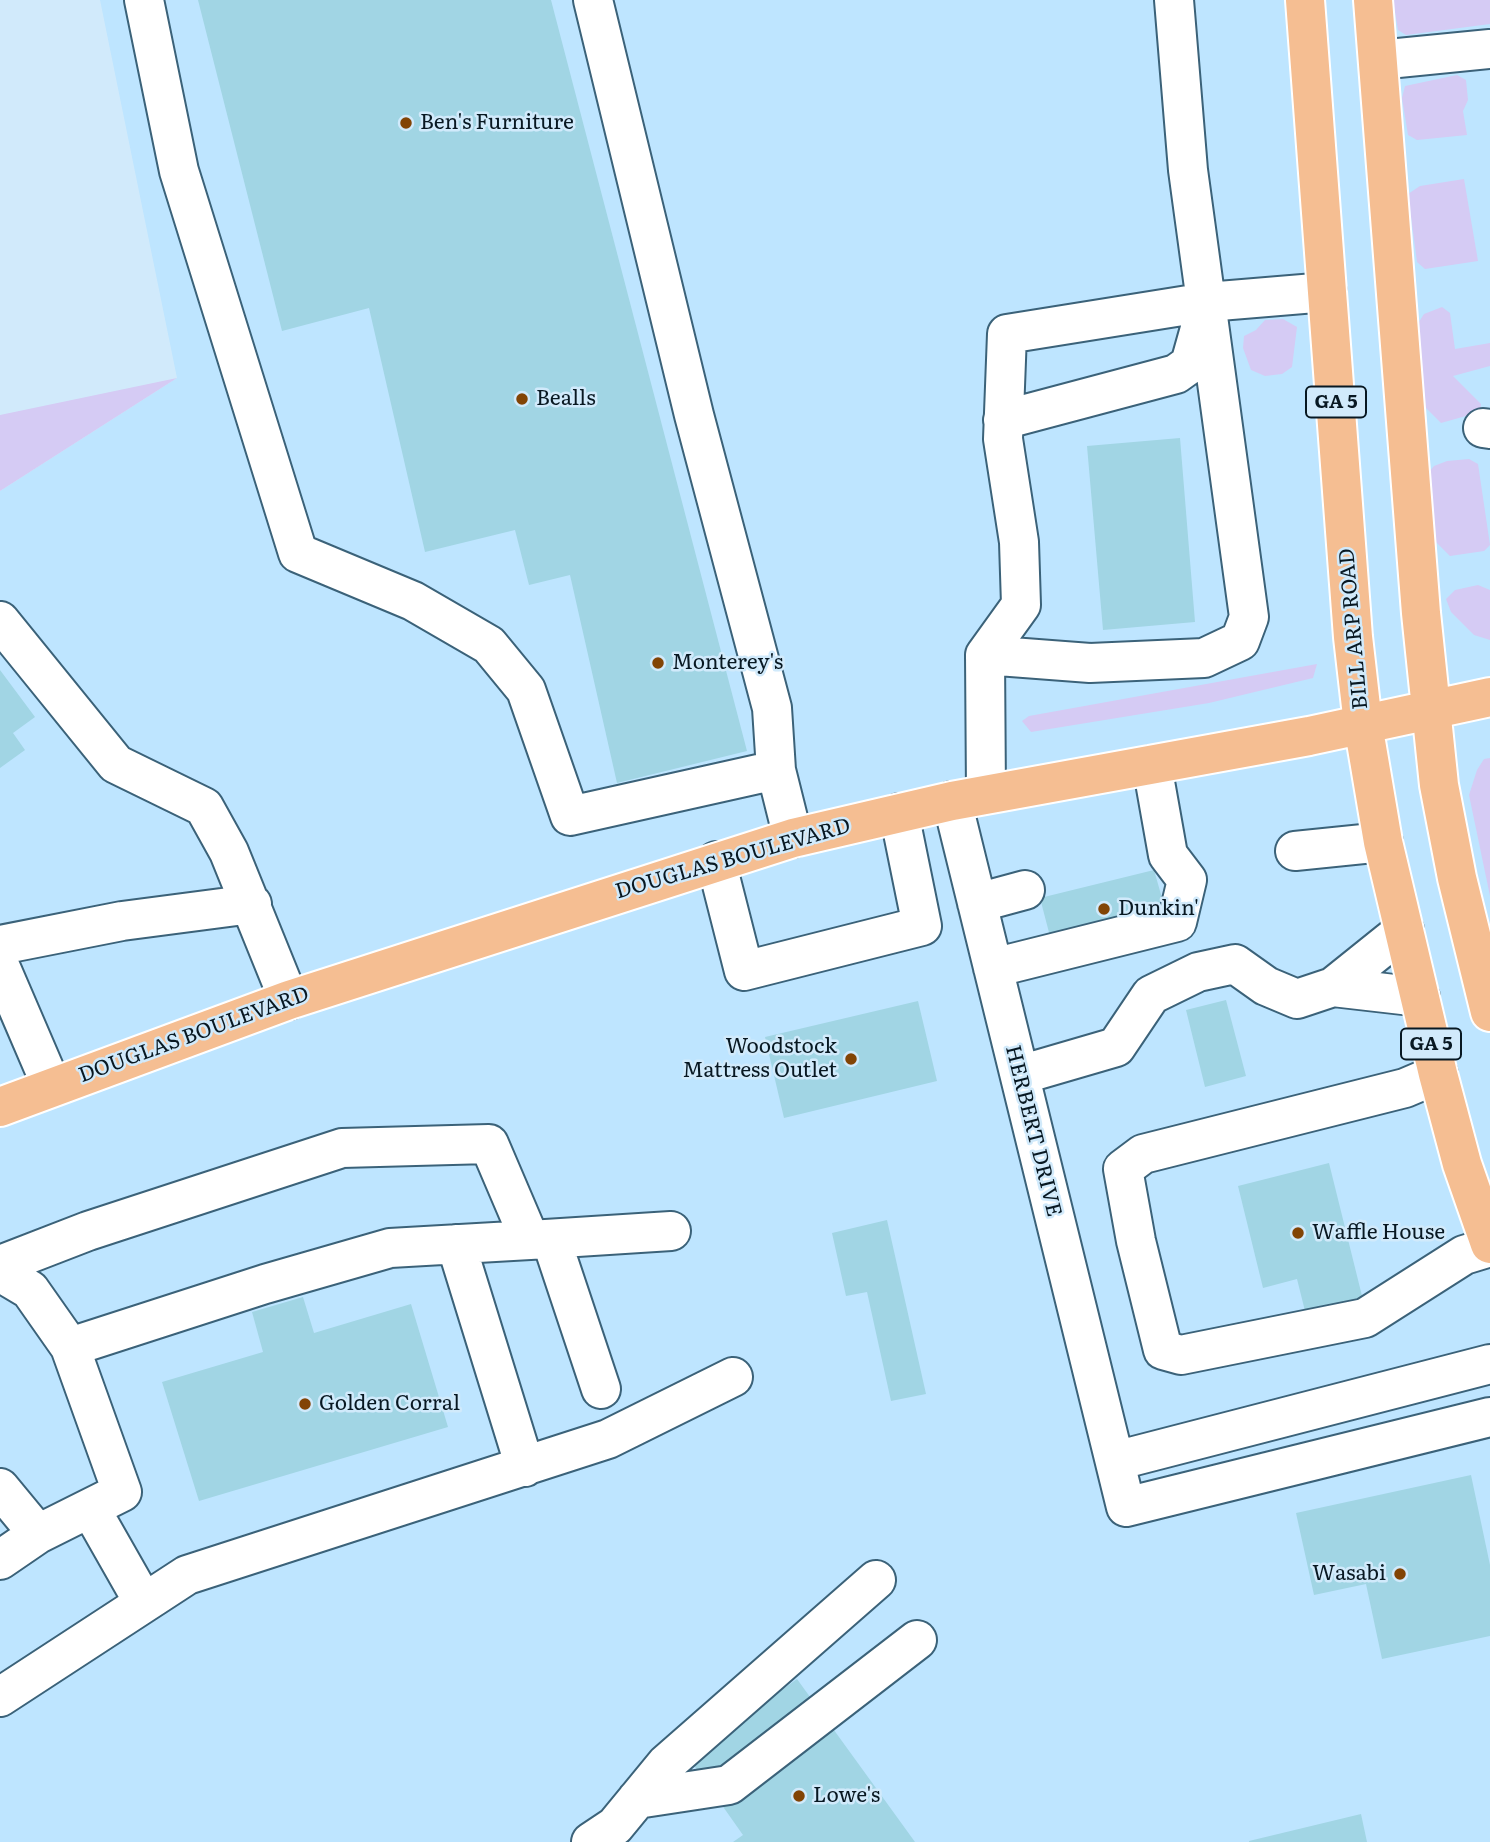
<!DOCTYPE html>
<html>
<head>
<meta charset="utf-8">
<style>
  body { margin:0 }
  canvas { display:block; background:#d1eafb }
</style>
</head>
<body>
<canvas width="1490" height="1842"></canvas>
<script>
const ctx = document.querySelector('canvas').getContext('2d');
ctx.lineJoin = 'round';
function fill(path, color) { ctx.fillStyle = color; ctx.fill(path, 'evenodd'); }
const toPath = rows => new Path2D(rows.map(r => 'M' + r).join(''));
function strokePath(path, color, width, dash) { ctx.strokeStyle = color; ctx.lineWidth = width; ctx.lineCap = dash ? 'butt' : 'round'; ctx.setLineDash(dash || []); ctx.stroke(path); }
function drawText(font, color, halo, rows, align = 'center') {
  ctx.font = font + ' Literata,serif'; ctx.lineWidth = 5; ctx.setLineDash([]); ctx.textBaseline = 'middle'; ctx.strokeStyle = halo; ctx.fillStyle = color; for (const [text, x, y, turn = 0] of rows) {
    ctx.save(); ctx.translate(x, y); ctx.rotate((+turn || 0) * Math.PI / 180); ctx.textAlign = isNaN(turn) ? turn : align; if (halo) ctx.strokeText(text, 0, 0); ctx.fillText(text, 0, 0); ctx.restore();
  }
}
fill(toPath([
  [100,0,1490,0,1490,1842,0,1842,0,491,177,378]
]), '#bee5ff');
fill(toPath([
  [1393,0,1490,0,1490,24,1406,35,1398,30],
  [1457,75,1466,80,1468,100,1463,111,1467,135,1417,140,1408,135,1402,98,1405,86],
  [1464,179,1478,261,1425,269,1417,262,1408,194,1420,186],
  [1442,307,1450,313,1455,349,1490,343,1490,366,1453,376,1481,404,1480,412,1441,423,1425,407,1417,325,1424,314],
  [1283,319,1297,327,1292,367,1282,374,1265,376,1251,370,1243,348,1244,336,1256,330,1265,320],
  [177,378,0,491,0,415],
  [1469,459,1478,464,1490,545,1484,551,1450,556,1436,542,1429,472,1434,466,1447,461],
  [1478,585,1490,590,1490,640,1474,635,1451,612,1446,599,1455,590],
  [1317,664,1313,678,1209,703,1031,732,1022,721,1029,716],
  [1490,758,1490,896,1469,795,1477,770,1484,759]
]), '#d5cbf4');
fill(toPath([
  [198,0,551,0,747,751,617,783,570,575,529,585,515,530,425,552,369,308,282,331],
  [1180,438,1195,622,1103,630,1087,446],
  [0,670,35,717,13,733,25,750,0,768],
  [1154,870,1168,919,1052,944,1040,898],
  [1226,1000,1246,1076,1205,1087,1186,1010],
  [918,1001,937,1081,784,1118,765,1037],
  [1329,1163,1365,1308,1308,1323,1297,1279,1263,1288,1238,1186],
  [887,1220,926,1394,891,1401,867,1292,846,1296,832,1233],
  [303,1297,314,1333,411,1304,448,1427,199,1501,162,1382,263,1352,252,1312],
  [1471,1475,1490,1565,1490,1636,1382,1659,1366,1584,1314,1595,1296,1513],
  [797,1679,915,1842,733,1842,743,1835,688,1757],
  [1361,1814,1367,1842,1249,1842,1249,1841]
]), '#a1d5e4');
const minor = toPath([
  [144,0,179,171,298,553,413,601,489,645,526,690,570,816,776,770],
  [593,0,694,415,772,708,776,770,793,838],
  [1378,60,1490,49],
  [1003,420,1176,374,1190,364,1204,314],
  [1483,428,1490,429],
  [0,621,116,764,204,807,229,852,289,1000],
  [985,655,1090,663,1204,658,1240,641,1249,617,1188,170,1174,0],
  [986,794,985,655,1021,605,1019,542,1003,439,1007,334,1207,302,1327,292],
  [952,801,1126,1507,1490,1417],
  [1295,851,1383,842],
  [716,861,744,971,922,926,899,813],
  [977,903,1025,890],
  [0,945,122,921,252,904],
  [0,966,52,1087],
  [993,968,1177,922,1187,880,1168,855,1152,765],
  [1333,987,1420,997],
  [1438,1074,1405,1088,1143,1154,1123,1169,1136,1241,1163,1350,1181,1355,1365,1318,1464,1255,1490,1247],
  [1020,1075,1116,1047,1151,995,1198,972,1235,964,1266,986,1297,999,1333,987,1404,930],
  [551,1239,601,1389],
  [456,1244,525,1467],
  [0,1265,88,1231,342,1148,489,1144,530,1240,671,1231],
  [0,1272,30,1290,70,1347],
  [1115,1461,1490,1364],
  [0,1488,38,1534],
  [90,1508,144,1603],
  [0,1560,38,1534,122,1492,70,1347,265,1284,390,1248,530,1240],
  [0,1697,187,1575,608,1439,733,1377],
  [637,1799,729,1785,917,1640],
  [591,1842,615,1826,666,1764,876,1580]
]);
const major = toPath([
  [1305,0,1353,637,1363,724,1383,842,1438,1074,1462,1164,1490,1244],
  [1373,0,1421,613,1439,785,1457,878,1490,1012],
  [0,1107,289,1000,793,838,952,801,1309,736,1490,697]
]);
strokePath(minor, '#3b6279', 42);
strokePath(major, '#fff', 42);
strokePath(minor, '#fff', 38);
strokePath(major, '#f5be92', 38);
for (const [x, y, r, color] of [
  [406,123,7,"#824405"],
  [522,399,7,"#824405"],
  [658,663,7,"#824405"],
  [1104,909,7,"#824405"],
  [851,1059,7,"#824405"],
  [1298,1233,7,"#824405"],
  [305,1404,7,"#824405"],
  [1400,1574,7,"#824405"],
  [799,1796,7,"#824405"]
]) { const dot = new Path2D(); dot.arc(x, y, r, 0, 2 * Math.PI); ctx.fillStyle = color; ctx.fill(dot); strokePath(dot, '#d1eafb', 2.5); }
for (const [x, y, w] of [
  [1336,402,60],
  [1431,1044,60]
]) { const box = new Path2D(); box.roundRect(x - w / 2, y - 15.5, w, 31, 5); ctx.fillStyle = '#d1eafb'; ctx.fill(box); strokePath(box, '#081822', 2); }
drawText('bold 19px', '#081822', null, [
  ["GA 5",1336,402],
  ["GA 5",1431,1044]
]);
drawText('21px', '#081822', '#d1eafb', [
  ["Ben's Furniture",420,123],
  ["Bealls",536,399],
  ["Monterey's",672,663],
  ["Dunkin'",1118,909],
  ["Woodstock",837,1047,"right"],
  ["Mattress Outlet",837,1071,"right"],
  ["Waffle House",1312,1233],
  ["Golden Corral",319,1404],
  ["Wasabi",1386,1574,"right"],
  ["Lowe's",813,1796]
], 'left');
drawText('21px', '#081822', '#d1eafb', [
  ["BILL ARP ROAD",1354,629,-95],
  ["DOUGLAS BOULEVARD",733,859,-16],
  ["DOUGLAS BOULEVARD",194,1035,-20],
  ["HERBERT DRIVE",1033,1131,76]
]);
</script>
</body>
</html>
